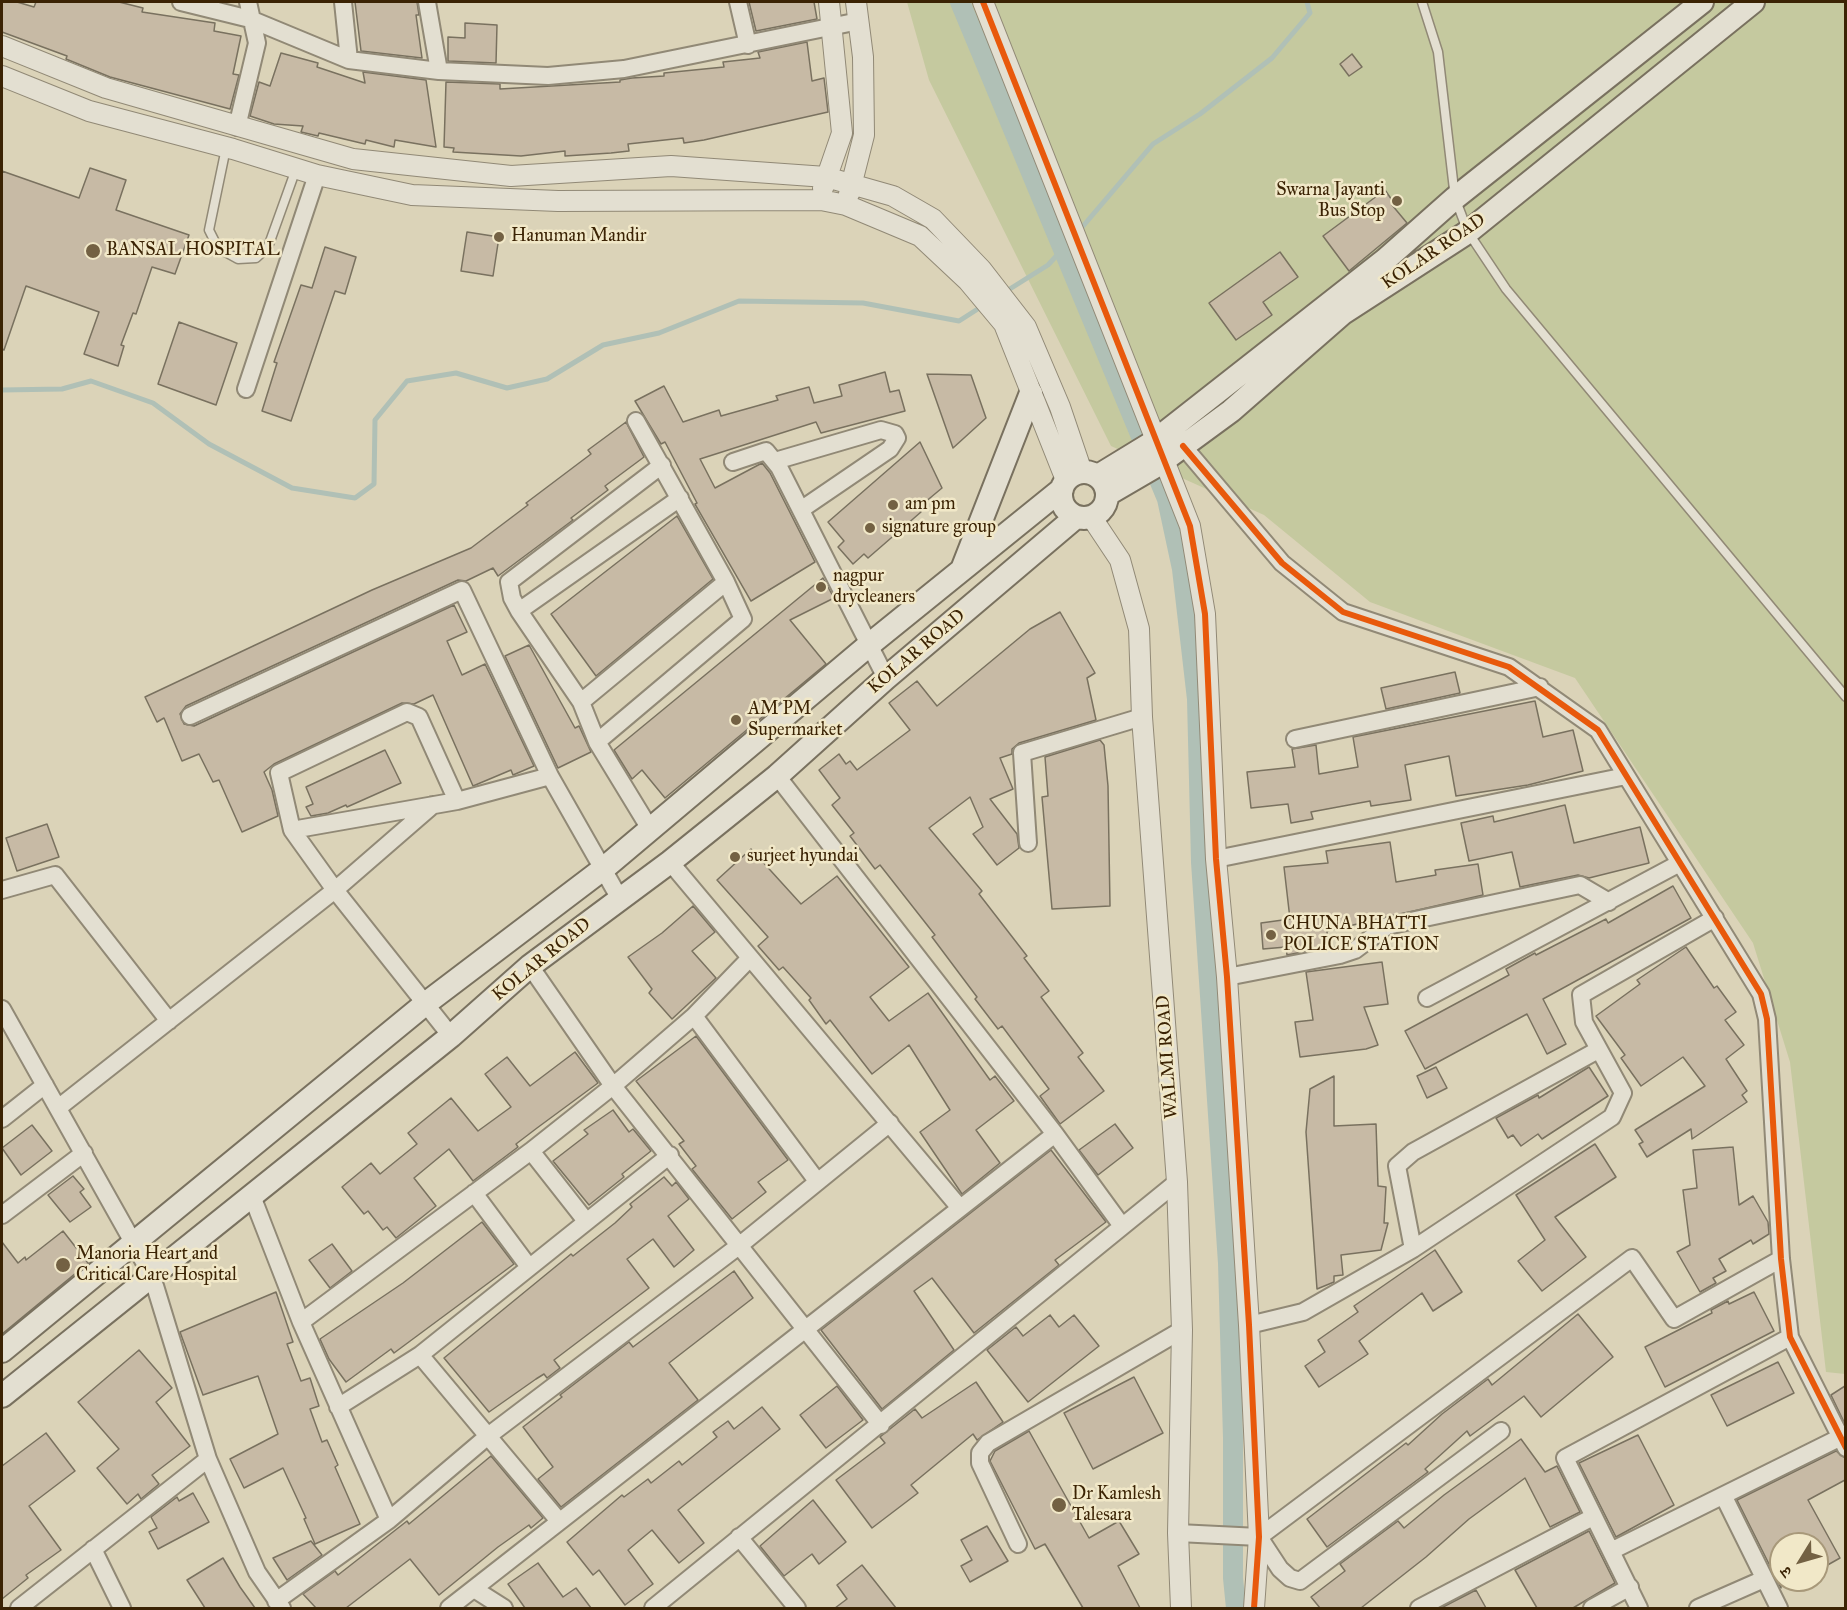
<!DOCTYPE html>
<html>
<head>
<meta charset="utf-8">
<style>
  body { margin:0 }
  #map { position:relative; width:1847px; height:1610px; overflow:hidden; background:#dbd3b8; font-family:"IM FELL Great Primer","Noto Serif Devanagari",serif }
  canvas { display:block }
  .frame { position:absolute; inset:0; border:3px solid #3b2304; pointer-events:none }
  .north { position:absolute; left:1769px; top:1532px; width:60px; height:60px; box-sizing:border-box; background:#f1e8c8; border:2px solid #a8997a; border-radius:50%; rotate:233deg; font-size:16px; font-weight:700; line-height:24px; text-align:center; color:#3b2304 }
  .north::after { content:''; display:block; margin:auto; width:21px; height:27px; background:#736143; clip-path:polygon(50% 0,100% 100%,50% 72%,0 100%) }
</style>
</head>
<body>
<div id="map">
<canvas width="1847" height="1610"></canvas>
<div class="frame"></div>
<div class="north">उ</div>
</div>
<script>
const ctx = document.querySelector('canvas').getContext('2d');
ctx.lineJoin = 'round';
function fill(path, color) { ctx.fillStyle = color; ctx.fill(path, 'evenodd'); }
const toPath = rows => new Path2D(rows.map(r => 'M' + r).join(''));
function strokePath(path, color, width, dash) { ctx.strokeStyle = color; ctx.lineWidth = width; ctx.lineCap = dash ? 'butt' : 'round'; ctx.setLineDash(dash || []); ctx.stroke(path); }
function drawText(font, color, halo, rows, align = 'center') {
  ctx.font = font + ' "IM FELL Great Primer",serif'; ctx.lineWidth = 5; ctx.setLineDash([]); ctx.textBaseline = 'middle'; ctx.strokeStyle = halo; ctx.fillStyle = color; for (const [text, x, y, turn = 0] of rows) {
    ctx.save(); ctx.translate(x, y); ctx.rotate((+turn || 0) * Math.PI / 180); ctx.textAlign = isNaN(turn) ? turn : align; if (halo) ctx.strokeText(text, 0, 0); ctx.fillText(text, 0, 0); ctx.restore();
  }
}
fill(toPath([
  [907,2,1845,2,1845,1374,1826,1372,1790,1062,1753,943,1575,678,1370,602,1264,515,1111,446,929,80]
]), '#c5c99f');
strokePath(toPath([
  [1078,232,1153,144,1200,114,1272,58,1310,13,1307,2],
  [1005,292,1048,265,1072,239],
  [2,390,62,389,91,381,153,403,209,444,292,488,355,498,374,484,375,420,407,381,456,373,507,388,547,379,603,345,659,333,739,301,863,303,959,321,984,305]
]), '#b0c0b6', 5);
strokePath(toPath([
  [960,2,1167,499,1182,569,1197,699,1201,862,1228,1263,1233,1438,1233,1578,1236,1608]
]), '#b0c0b6', 20);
const building = toPath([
  [2,2,17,2,34,7,36,2,119,2,143,8,142,12,215,23,214,31,241,36,233,74,239,75,230,109,110,77,66,59,67,56,2,32,2,2],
  [355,2,417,2,419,15,416,15,422,58,361,51,355,2],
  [749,2,814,2,817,19,756,31,749,2],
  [465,23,497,25,496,63,448,61,448,37,465,38,465,23],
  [807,42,812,81,824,78,828,112,704,140,684,143,683,138,628,144,629,151,611,153,565,156,565,151,521,156,453,152,454,148,444,147,446,82,500,84,500,89,620,82,620,80,632,78,664,76,664,73,724,67,723,62,760,58,758,52,807,42],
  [281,53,318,63,317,67,365,83,363,72,426,80,436,147,395,140,394,147,366,140,365,144,319,133,318,136,301,132,303,126,274,124,250,116,259,82,270,86,281,53],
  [1352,54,1362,67,1349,76,1340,64,1352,54],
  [90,168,126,180,116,210,189,235,175,274,152,267,136,314,133,313,121,345,124,346,118,366,84,354,99,312,26,286,4,350,2,349,2,171,79,198,90,168],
  [1385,190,1394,203,1392,205,1407,223,1349,271,1323,236,1385,190],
  [467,232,499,237,493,276,461,271,467,232],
  [325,247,356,257,345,294,335,291,291,421,262,411,277,363,274,362,301,285,312,288,325,247],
  [1280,252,1298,277,1263,302,1272,315,1236,340,1209,303,1280,252],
  [179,322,237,343,216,405,158,384,179,322],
  [885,372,890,392,899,390,905,411,821,433,816,422,700,459,715,488,762,463,770,473,815,562,751,601,695,504,697,503,665,442,661,444,635,401,664,386,683,422,719,410,721,416,778,400,776,396,809,387,814,403,842,396,839,385,885,372],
  [927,374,971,375,986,418,953,448,927,374],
  [626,422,644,457,605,486,608,490,571,518,573,520,498,576,493,568,466,581,458,580,186,706,180,714,184,724,194,726,454,605,467,632,447,641,462,675,485,664,534,766,513,775,511,770,473,786,433,695,414,704,402,703,274,764,264,772,272,790,278,816,242,832,219,780,213,782,199,754,182,761,164,718,157,722,145,697,372,590,471,548,528,505,526,503,591,454,588,450,626,422],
  [920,442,942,488,918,508,921,512,868,558,864,554,853,564,838,547,844,541,828,522,920,442],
  [677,516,713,579,596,676,551,614,677,516],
  [823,578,834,598,790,620,826,664,665,798,642,770,632,779,614,750,823,578],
  [1060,612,1095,673,1087,678,1096,720,1019,743,1012,749,1012,754,1000,758,1013,789,990,799,1017,834,1019,848,997,865,973,834,983,827,970,797,929,828,982,891,979,894,1027,956,1024,958,1049,991,1041,997,1083,1053,1078,1057,1104,1091,1060,1124,1040,1096,1049,1089,1002,1026,998,1029,975,999,977,997,932,937,935,935,880,865,875,869,850,836,854,833,832,805,840,798,819,770,839,754,846,764,850,761,857,770,910,730,889,703,917,681,937,706,1030,629,1060,612],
  [529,645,575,728,579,726,591,752,558,768,505,656,529,645],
  [1455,672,1460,693,1386,709,1381,688,1455,672],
  [1535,701,1543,737,1573,730,1583,771,1528,785,1456,796,1449,756,1405,765,1411,800,1371,806,1370,801,1311,812,1313,819,1291,823,1288,804,1251,808,1247,772,1295,767,1292,749,1316,745,1319,774,1358,767,1353,737,1535,701],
  [1100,740,1104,745,1108,786,1110,906,1052,909,1042,797,1048,796,1045,757,1100,740],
  [385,750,401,783,347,807,346,805,328,813,311,816,306,807,313,804,306,787,385,750],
  [1565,805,1574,843,1640,827,1649,863,1589,878,1578,875,1520,887,1512,852,1469,861,1461,823,1493,816,1494,822,1565,805],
  [47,824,59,857,17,871,6,838,47,824],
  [1390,842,1396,882,1436,875,1435,870,1478,864,1483,895,1327,931,1328,947,1287,955,1286,947,1263,949,1261,923,1290,919,1284,867,1328,863,1326,851,1390,842],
  [751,849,801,904,837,876,909,967,870,997,889,1021,928,993,990,1080,995,1076,1014,1101,976,1130,1000,1163,962,1194,920,1132,950,1110,909,1045,872,1074,830,1020,826,1024,809,1000,811,998,783,967,779,970,758,946,768,937,717,880,751,849],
  [1673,886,1691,918,1543,999,1566,1044,1547,1054,1527,1014,1425,1069,1405,1031,1509,975,1506,969,1535,953,1536,955,1606,919,1608,923,1673,886],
  [693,906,715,932,692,951,716,978,672,1019,649,993,652,989,628,957,662,933,693,906],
  [1686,947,1714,988,1717,986,1736,1012,1725,1020,1744,1045,1726,1059,1747,1091,1742,1095,1747,1102,1692,1139,1691,1129,1647,1157,1639,1144,1643,1142,1635,1130,1705,1086,1683,1057,1641,1086,1621,1058,1625,1055,1596,1016,1640,984,1637,980,1686,947],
  [1382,962,1388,1004,1364,1007,1378,1045,1366,1049,1300,1057,1295,1022,1313,1020,1306,972,1382,962],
  [696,1036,788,1160,758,1182,766,1192,732,1219,692,1169,696,1166,679,1144,684,1141,636,1081,696,1036],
  [575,1052,598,1083,537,1128,516,1144,518,1147,473,1181,449,1149,414,1178,436,1206,396,1238,387,1227,383,1230,368,1211,364,1214,342,1187,371,1163,380,1174,417,1144,408,1133,451,1098,478,1131,511,1107,485,1074,507,1057,530,1086,575,1052],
  [1436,1067,1447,1088,1427,1098,1417,1076,1436,1067],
  [1589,1067,1608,1096,1542,1139,1538,1134,1521,1146,1513,1135,1508,1138,1496,1118,1538,1095,1539,1098,1589,1067],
  [1334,1076,1334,1126,1376,1124,1378,1186,1386,1187,1384,1223,1388,1223,1381,1250,1341,1255,1343,1275,1334,1276,1334,1282,1317,1289,1306,1132,1310,1089,1334,1076],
  [613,1110,629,1132,633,1129,651,1151,622,1174,624,1177,589,1205,553,1161,588,1134,584,1130,613,1110],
  [1115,1124,1133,1148,1098,1175,1079,1150,1115,1124],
  [32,1125,52,1151,21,1175,2,1148,32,1125],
  [1595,1144,1616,1177,1555,1217,1586,1257,1542,1291,1518,1261,1545,1240,1516,1195,1595,1144],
  [1733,1147,1739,1205,1753,1196,1768,1222,1769,1234,1753,1244,1751,1240,1719,1259,1726,1271,1713,1278,1716,1283,1700,1292,1677,1252,1690,1245,1683,1190,1697,1188,1693,1150,1733,1147],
  [1051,1150,1106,1222,1055,1260,1059,1265,974,1333,932,1278,914,1291,954,1350,882,1409,821,1330,1051,1150],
  [73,1176,84,1189,80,1192,91,1207,70,1222,48,1195,73,1176],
  [664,1177,672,1186,676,1182,689,1199,668,1216,694,1250,674,1267,653,1239,627,1259,649,1288,554,1360,560,1368,547,1378,544,1374,536,1379,489,1412,444,1358,571,1254,573,1256,615,1223,632,1207,630,1204,664,1177],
  [482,1222,514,1264,394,1353,391,1349,346,1382,329,1359,320,1339,403,1283,482,1222],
  [63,1231,88,1263,2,1334,2,1242,18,1263,25,1257,26,1260,63,1231],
  [332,1244,352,1271,330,1288,309,1260,332,1244],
  [1435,1250,1462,1292,1433,1311,1422,1293,1359,1341,1368,1354,1319,1387,1305,1366,1325,1352,1318,1340,1358,1312,1354,1306,1435,1250],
  [734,1271,753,1298,669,1363,698,1400,561,1507,538,1479,553,1467,523,1427,562,1397,560,1395,629,1342,633,1347,734,1271],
  [276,1292,293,1342,287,1344,301,1381,310,1378,319,1406,310,1409,322,1442,327,1440,338,1465,335,1467,360,1524,315,1544,304,1519,306,1518,283,1468,244,1488,230,1459,278,1434,258,1376,203,1395,180,1332,276,1292],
  [1754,1292,1774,1331,1665,1387,1645,1347,1712,1313,1711,1310,1728,1301,1729,1304,1754,1292],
  [1578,1314,1613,1357,1541,1417,1524,1396,1470,1436,1467,1431,1425,1469,1428,1472,1327,1547,1307,1519,1406,1443,1408,1445,1442,1414,1488,1379,1492,1385,1578,1314],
  [1050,1315,1059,1327,1074,1315,1099,1346,1028,1402,987,1350,1016,1327,1023,1336,1050,1315],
  [139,1350,172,1388,156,1402,190,1446,152,1475,159,1484,141,1499,138,1494,127,1504,97,1468,119,1449,78,1402,139,1350],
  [1778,1362,1794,1393,1727,1426,1711,1395,1778,1362],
  [1134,1377,1163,1433,1093,1469,1064,1413,1134,1377],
  [976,1382,1003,1422,977,1440,973,1434,911,1485,918,1493,872,1528,836,1480,885,1443,880,1437,915,1409,922,1418,976,1382],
  [837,1386,863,1420,826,1448,800,1415,837,1386],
  [1845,1386,1845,1424,1831,1395,1845,1386],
  [762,1407,780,1429,678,1510,704,1543,679,1563,652,1530,628,1550,653,1584,625,1605,599,1570,593,1575,567,1542,622,1495,624,1497,648,1479,651,1483,679,1461,682,1465,717,1437,713,1432,728,1421,734,1429,762,1407],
  [1029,1431,1089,1538,1119,1521,1139,1554,1118,1566,1140,1608,1083,1608,1045,1544,1035,1549,990,1461,995,1451,1029,1431],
  [46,1433,75,1471,29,1506,61,1550,26,1575,28,1578,2,1599,2,1466,46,1433],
  [1638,1435,1674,1505,1616,1537,1579,1463,1638,1435],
  [1521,1439,1545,1472,1557,1466,1580,1512,1550,1527,1525,1478,1469,1519,1426,1557,1361,1608,1320,1608,1311,1597,1345,1571,1340,1564,1398,1521,1404,1528,1444,1495,1521,1439],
  [1836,1451,1845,1458,1845,1480,1808,1500,1840,1558,1817,1571,1817,1544,1781,1544,1781,1588,1737,1500,1836,1451],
  [491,1456,543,1518,531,1528,529,1525,498,1547,439,1595,410,1559,346,1608,316,1608,303,1594,335,1571,338,1575,407,1521,409,1524,491,1456],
  [193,1493,209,1522,158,1549,149,1532,157,1528,151,1517,177,1497,179,1501,193,1493],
  [813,1500,846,1542,819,1564,812,1554,784,1576,760,1546,813,1500],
  [987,1526,1008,1561,970,1582,961,1566,972,1560,961,1540,987,1526],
  [1589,1531,1615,1583,1573,1608,1537,1608,1515,1570,1589,1531],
  [311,1541,322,1555,287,1580,273,1558,311,1541],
  [223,1558,240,1587,255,1608,205,1608,187,1580,223,1558],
  [538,1563,563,1597,576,1588,591,1608,525,1608,508,1584,538,1563],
  [862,1565,896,1608,835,1608,847,1599,837,1585,862,1565],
  [1476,1590,1486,1608,1441,1608,1476,1590]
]);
fill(building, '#c7baa5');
strokePath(building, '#79715f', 1.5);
const service = toPath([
  [1422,2,1438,52,1455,198,1468,232,1506,289,1846,697],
  [226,148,209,230,218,248,238,259,256,258,268,247,296,169]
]);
const minor = toPath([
  [181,2,250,19,349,60,439,71,548,76,624,69,859,21],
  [343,2,349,60],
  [427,2,439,71],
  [738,2,748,45],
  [237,127,257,43,248,2],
  [246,389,317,175],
  [1183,446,1282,563,1343,612,1509,667,1598,730,1761,994,1767,1019,1781,1259,1790,1337,1846,1448],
  [775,461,881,430,895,434,897,438,890,449,802,509],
  [733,462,766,451,779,467,886,678],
  [519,611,680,498],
  [581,702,726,582],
  [190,716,462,590,550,776,620,899],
  [1295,739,1540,687],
  [597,742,743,619,726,582,636,421],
  [777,776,1055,1134,1122,1226],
  [650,829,597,742,581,702,519,611,512,598,509,582,662,465],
  [292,830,279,773,407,712,419,717,457,801],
  [1028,843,1022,753,1142,717],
  [1216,859,1626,776],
  [670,862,960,1208],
  [2,890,55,875,169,1021],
  [530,966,613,1086,881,1425],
  [1227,977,1340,955,1355,950,1387,926,1580,885,1609,902],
  [1427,998,1680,863],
  [2,1009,152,1276,208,1459,257,1572,282,1608],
  [694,1016,817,1181],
  [451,1036,335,890,292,830,457,801,550,776],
  [58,1108,335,890,433,805],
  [2,1119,45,1085],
  [531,1151,586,1221],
  [474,1193,529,1267],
  [252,1196,301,1322,389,1520],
  [2,1215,84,1153],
  [1413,1249,1397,1166,1413,1152,1598,1050],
  [301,1322,531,1151,613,1086,694,1016,750,958],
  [1249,1325,1303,1312,1413,1249,1612,1117,1623,1093,1584,1022,1581,995,1715,918],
  [420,1355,559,1521],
  [338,1407,420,1355,670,1155],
  [1724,1497,1779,1608],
  [1178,1533,1259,1537,1632,1258,1674,1319,1781,1259],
  [739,1537,797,1608],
  [1259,1537,1280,1569,1290,1578,1300,1581,1501,1431],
  [1018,1544,980,1463,980,1453,988,1443,1182,1330],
  [93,1549,122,1608],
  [1611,1551,1839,1438],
  [474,1589,504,1608],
  [276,1601,389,1520,488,1436,740,1245,890,1123],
  [19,1608,208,1459],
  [449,1608,1055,1134],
  [653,1608,1177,1182],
  [1419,1608,1593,1517],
  [1592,1608,1630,1587],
  [1639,1608,1565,1458,1790,1337],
  [1698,1608,1764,1579]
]);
const tertiary = toPath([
  [983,2,1190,526,1205,614,1216,859,1227,977,1249,1325,1259,1537,1254,1608],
  [2,46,106,88,353,159,511,176,671,166,826,177,893,196,933,219,981,269,1026,327,1060,407,1082,472],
  [2,76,89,111,233,149,317,175,412,195,558,201,821,200,846,205,920,236,968,281,1004,324,1066,480],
  [823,188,842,133,829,2],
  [849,194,864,135,863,57,856,2],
  [1092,518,1120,560,1139,629,1142,717,1177,1182,1182,1330,1178,1533,1181,1608]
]);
const secondary = toPath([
  '1061 495a23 23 0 1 1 46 0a23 23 0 1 1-46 0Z',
  [1098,476,1152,443,1385,260,1455,198,1702,2],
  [1108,494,1156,466,1231,411,1343,313,1468,232,1753,2],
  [963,567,1031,393],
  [2,1351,425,1004,603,869,869,645,1062,489],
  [2,1396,451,1036,530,966,670,862,777,776,886,678,1076,517]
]);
strokePath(service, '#918976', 11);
strokePath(minor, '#918976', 20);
strokePath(tertiary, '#918976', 22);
strokePath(secondary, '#79715f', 26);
strokePath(service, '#e3dfd1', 8);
strokePath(minor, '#e3dfd1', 16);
strokePath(tertiary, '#e3dfd1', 20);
strokePath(secondary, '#e3dfd1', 22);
strokePath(toPath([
  [983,2,1190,526,1205,614,1216,859,1227,977,1249,1325,1259,1537,1254,1608],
  [1183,446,1282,563,1343,612,1509,667,1598,730,1761,994,1767,1019,1781,1259,1790,1337,1846,1448]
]), '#e8590c', 6);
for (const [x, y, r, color] of [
  [1397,201,6,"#736143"],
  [499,237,6,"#736143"],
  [93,251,8,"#736143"],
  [893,505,6,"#736143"],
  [870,528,6,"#736143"],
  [821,587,6,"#736143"],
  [736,720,6,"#736143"],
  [735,857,6,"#736143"],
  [1271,935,6,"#736143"],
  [63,1265,8,"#736143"],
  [1059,1505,8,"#736143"]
]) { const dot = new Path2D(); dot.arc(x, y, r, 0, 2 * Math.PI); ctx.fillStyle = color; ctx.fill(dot); strokePath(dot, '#f1e8c8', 2); }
drawText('18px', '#3b2304', '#f1e8c8', [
  ["Swarna Jayanti",1385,191,"right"],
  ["Bus Stop",1385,212,"right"],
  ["Hanuman Mandir",511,237],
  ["BANSAL HOSPITAL",106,251],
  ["am pm",905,505],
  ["signature group",882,528],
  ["nagpur",833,577],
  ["drycleaners",833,598],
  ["AM PM",748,710],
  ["Supermarket",748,731],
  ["surjeet hyundai",747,857],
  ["CHUNA BHATTI",1283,925],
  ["POLICE STATION",1283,946],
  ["Manoria Heart and",76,1255],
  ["Critical Care Hospital",76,1276],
  ["Dr Kamlesh",1072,1495],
  ["Talesara",1072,1516]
], 'left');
drawText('18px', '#3b2304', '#f1e8c8', [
  ["KOLAR ROAD",1434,252,-34],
  ["KOLAR ROAD",917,652,-40],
  ["KOLAR ROAD",542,960,-39],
  ["WALMI ROAD",1168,1057,-94]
]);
</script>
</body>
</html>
